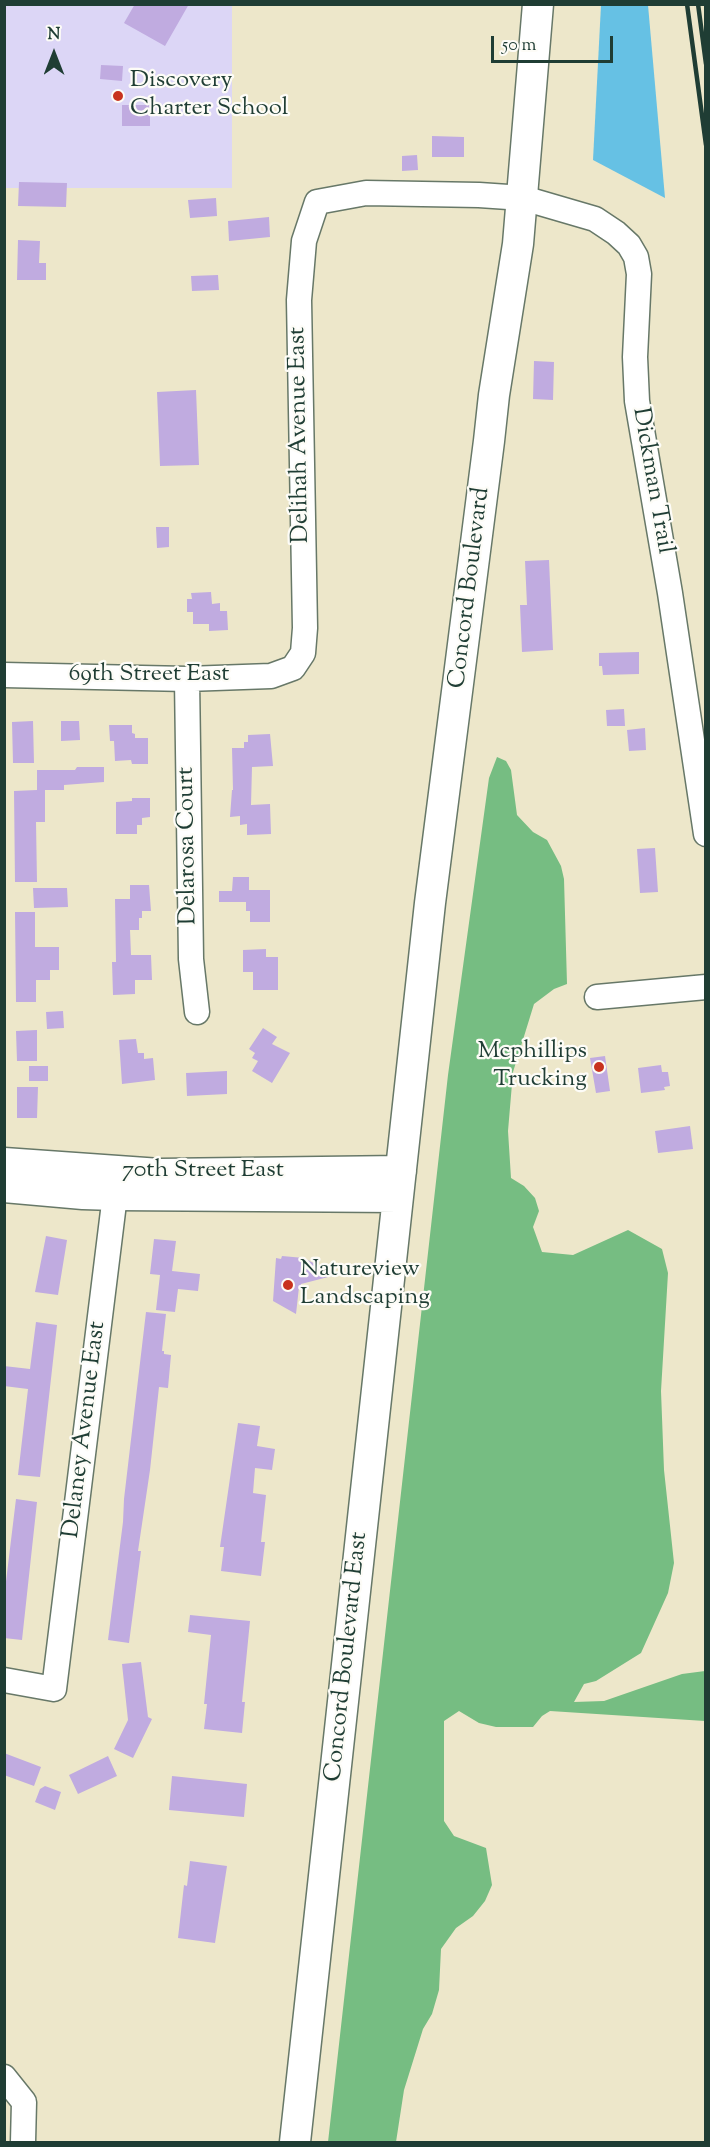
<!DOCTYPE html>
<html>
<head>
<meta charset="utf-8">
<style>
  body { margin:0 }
  #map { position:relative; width:710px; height:2147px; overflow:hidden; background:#ede7ca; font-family:"Sorts Mill Goudy",serif }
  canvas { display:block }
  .frame { position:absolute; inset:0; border:6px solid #1f3d34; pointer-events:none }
  .north { position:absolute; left:24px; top:24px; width:60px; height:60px; -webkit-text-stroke:4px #fdfcf7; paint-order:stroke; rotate:0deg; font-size:16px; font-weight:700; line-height:24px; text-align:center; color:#1f3d34 }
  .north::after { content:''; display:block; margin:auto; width:21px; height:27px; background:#1f3d34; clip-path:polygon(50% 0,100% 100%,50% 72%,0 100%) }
  .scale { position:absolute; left:491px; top:36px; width:122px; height:27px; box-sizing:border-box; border:3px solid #1f3d34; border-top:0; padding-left:8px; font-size:18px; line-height:21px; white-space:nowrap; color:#1f3d34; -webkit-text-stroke:4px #fdfcf7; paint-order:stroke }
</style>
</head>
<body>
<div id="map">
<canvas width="710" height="2147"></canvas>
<div class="frame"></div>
<div class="north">N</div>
<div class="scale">50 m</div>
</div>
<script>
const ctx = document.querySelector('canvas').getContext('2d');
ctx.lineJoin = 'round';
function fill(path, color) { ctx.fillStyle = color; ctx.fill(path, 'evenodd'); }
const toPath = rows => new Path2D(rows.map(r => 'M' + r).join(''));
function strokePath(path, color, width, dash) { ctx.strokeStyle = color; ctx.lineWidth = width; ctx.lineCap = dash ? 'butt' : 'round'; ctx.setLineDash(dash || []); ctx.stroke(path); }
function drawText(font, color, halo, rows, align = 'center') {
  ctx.font = font + ' "Sorts Mill Goudy",serif'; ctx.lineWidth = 4.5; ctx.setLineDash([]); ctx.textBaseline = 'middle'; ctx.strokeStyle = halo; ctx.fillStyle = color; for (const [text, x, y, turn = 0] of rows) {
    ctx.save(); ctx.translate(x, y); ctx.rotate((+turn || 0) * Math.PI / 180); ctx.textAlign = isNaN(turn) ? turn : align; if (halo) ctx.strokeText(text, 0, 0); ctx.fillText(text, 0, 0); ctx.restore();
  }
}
fill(toPath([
  [4,5,232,5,232,188,5,188]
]), '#dcd6f6');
fill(toPath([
  [497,757,506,761,511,770,517,815,533,832,547,840,561,866,564,879,567,984,554,989,534,1004,513,1072,508,1131,511,1178,524,1186,535,1198,539,1211,533,1227,542,1252,573,1255,628,1230,662,1249,668,1273,661,1391,664,1470,674,1563,668,1593,641,1653,596,1681,584,1684,574,1702,604,1701,682,1674,705,1671,705,1721,550,1711,542,1716,533,1727,496,1727,479,1723,459,1711,444,1721,444,1821,454,1836,486,1848,492,1885,485,1901,473,1916,456,1928,441,1949,439,1990,432,2014,423,2029,404,2090,396,2142,328,2142,448,1075,489,778]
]), '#76bd82');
fill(toPath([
  [601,5,648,5,665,198,593,160]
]), '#66c1e4');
fill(toPath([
  [135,4,189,4,165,46,124,23],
  [101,65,123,66,122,81,100,79],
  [122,105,150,105,150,126,122,126],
  [432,136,464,137,464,157,432,157],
  [417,155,418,170,402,171,402,156],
  [19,182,67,183,66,207,18,206],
  [216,198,217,216,190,218,188,200],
  [269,217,270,237,229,241,228,221],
  [18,240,40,241,39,263,46,263,46,280,17,280],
  [218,275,219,290,192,291,191,276],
  [534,361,554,362,553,400,533,399],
  [196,390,199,465,160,466,157,392],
  [156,527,169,527,169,547,157,548],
  [549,560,553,650,522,652,520,605,527,605,525,561],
  [211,592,212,604,220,603,220,611,227,611,228,630,209,631,209,624,193,624,193,612,187,612,187,599,192,599,191,593],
  [639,652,639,674,603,675,602,666,599,666,599,653],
  [624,709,625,726,607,726,606,710],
  [33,721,34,763,13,763,12,722],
  [61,721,79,721,80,740,61,741],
  [109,725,132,725,132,733,135,734,135,738,148,738,148,764,132,764,131,760,115,761,114,741,110,741],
  [645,728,646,750,629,751,627,730],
  [270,734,273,766,252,767,251,805,270,804,271,834,247,835,247,824,240,825,240,816,230,817,232,790,233,790,232,748,244,748,244,742,248,742,248,735],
  [77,767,104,767,104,782,64,785,64,790,45,790,45,822,36,822,37,882,15,882,14,791,37,790,37,770,75,770],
  [132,798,150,798,150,817,142,818,142,825,137,825,137,834,116,834,116,802,132,801],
  [655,848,658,892,640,893,637,849],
  [233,877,249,877,249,890,270,890,270,922,250,922,250,911,246,911,246,902,219,902,219,891,232,891],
  [130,885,149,885,151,911,142,911,142,918,139,918,139,930,130,930,131,955,151,955,152,980,135,980,135,994,113,995,112,962,116,962,115,899,130,899],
  [33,888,67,888,68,907,34,908],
  [15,912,35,912,35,947,59,947,59,970,50,970,50,980,36,980,36,1002,16,1002],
  [266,949,266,957,278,957,278,990,253,990,253,972,243,972,243,950],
  [63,1011,64,1028,47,1029,46,1012],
  [263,1028,277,1037,272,1044,290,1053,272,1083,252,1071,258,1061,252,1058,255,1053,249,1049],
  [37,1030,37,1061,17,1061,16,1031],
  [136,1039,138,1053,144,1053,144,1059,153,1058,155,1080,122,1084,119,1040],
  [605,1056,610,1091,596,1093,590,1058],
  [661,1065,662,1072,668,1072,670,1086,664,1087,665,1090,641,1093,638,1068],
  [29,1066,48,1066,48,1081,29,1081],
  [227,1071,227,1094,187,1096,186,1073],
  [17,1087,38,1087,37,1118,17,1118],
  [690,1126,693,1149,658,1153,655,1131],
  [46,1236,67,1240,58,1295,35,1292],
  [154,1239,176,1241,172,1271,200,1274,198,1291,178,1289,175,1312,156,1310,160,1275,150,1274],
  [282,1256,304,1258,336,1275,301,1284,301,1288,299,1287,296,1314,273,1301,276,1258,281,1259],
  [146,1312,166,1314,162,1351,164,1351,164,1354,171,1355,168,1388,159,1387,150,1470,138,1551,141,1551,129,1643,108,1640,123,1522,124,1499],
  [36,1322,57,1325,40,1477,18,1475,28,1389,4,1386,4,1366,30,1369],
  [238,1423,260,1426,257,1446,275,1449,272,1470,255,1468,253,1493,266,1495,261,1542,265,1542,261,1576,221,1571,224,1547,220,1547],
  [16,1499,37,1502,22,1640,4,1638,4,1598],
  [190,1615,250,1621,242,1702,245,1702,242,1733,204,1729,207,1704,204,1704,211,1635,188,1632],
  [141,1662,148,1717,152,1719,133,1758,114,1749,128,1720,122,1664],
  [4,1753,41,1767,34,1786,4,1775],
  [108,1756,117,1776,78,1794,69,1775],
  [172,1776,247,1784,244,1817,169,1810],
  [45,1786,61,1792,55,1810,35,1802,40,1789],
  [190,1861,227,1866,215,1943,178,1938,184,1885,187,1886]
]), '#c0abe0');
const minor = toPath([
  [4,675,187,679,271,676,293,668,303,653,305,628,299,300,304,241,317,202,366,193,479,195,523,198,595,219,616,233,629,245,636,257,639,274,635,357,637,401,670,593,706,834],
  [187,679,191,959,197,1012],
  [597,997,706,987],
  [4,1680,54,1689,115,1195,115,1178],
  [4,2077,24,2102,23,2142]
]);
const major = toPath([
  [4,1163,160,1174,401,1171],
  [4,1187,83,1194,115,1195,398,1197],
  [295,2142,430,903,489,441,494,395,518,244,538,4]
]);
strokePath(minor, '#677868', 27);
strokePath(major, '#677868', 33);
strokePath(minor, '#fff', 24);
strokePath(major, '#fff', 30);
strokePath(toPath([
  [687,4,706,145],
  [698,4,706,64]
]), '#1f3d34', 4.5);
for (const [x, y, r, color] of [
  [118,96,6,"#c8321e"],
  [599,1067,6,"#c8321e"],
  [288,1285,6,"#c8321e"]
]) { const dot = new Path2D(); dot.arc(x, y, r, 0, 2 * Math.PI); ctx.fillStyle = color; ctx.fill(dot); strokePath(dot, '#fdfcf7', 2); }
drawText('24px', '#1f3d34', '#fdfcf7', [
  ["Discovery",130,82],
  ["Charter School",130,110],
  ["Mcphillips",587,1053,"right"],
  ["Trucking",587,1081,"right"],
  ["Natureview",300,1271],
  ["Landscaping",300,1299]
], 'left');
drawText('24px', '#1f3d34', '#fdfcf7', [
  ["Delihah Avenue East",301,435,-91],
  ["Dickman Trail",651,481,80],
  ["Concord Boulevard",471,588,-83],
  ["69th Street East",149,676],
  ["Delarosa Court",189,846,-91],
  ["70th Street East",203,1172],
  ["Delaney Avenue East",86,1430,-83],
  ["Concord Boulevard East",348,1657,-84]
]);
</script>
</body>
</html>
